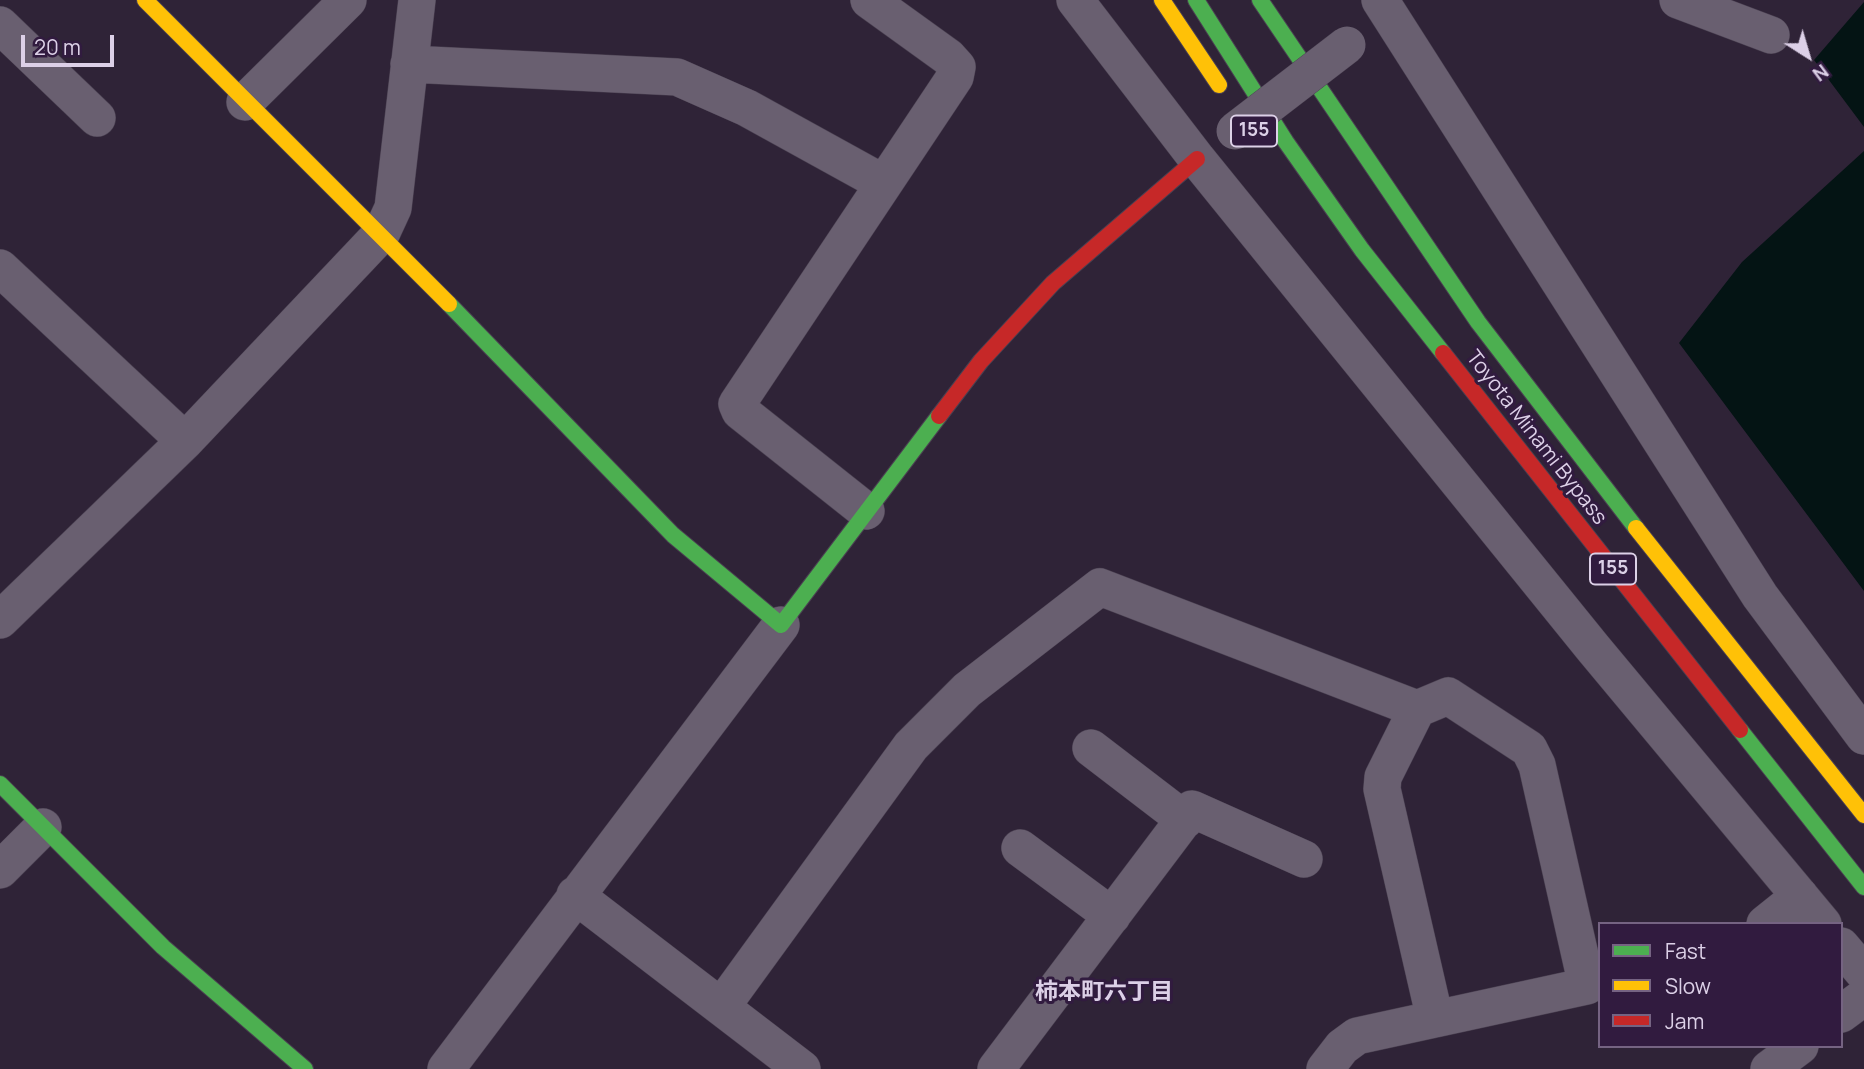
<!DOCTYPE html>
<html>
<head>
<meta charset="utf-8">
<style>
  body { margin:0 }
  #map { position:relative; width:1864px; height:1069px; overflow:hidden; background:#2f2337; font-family:Manrope,sans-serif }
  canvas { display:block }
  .legend { position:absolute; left:1598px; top:922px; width:245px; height:126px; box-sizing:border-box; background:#311b3f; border:2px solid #756382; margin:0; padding:9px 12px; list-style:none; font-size:21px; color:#dcd0e7 }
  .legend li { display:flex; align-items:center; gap:14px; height:35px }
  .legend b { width:35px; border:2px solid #756382 }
  .north { position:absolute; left:1773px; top:21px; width:70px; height:70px; -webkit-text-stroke:5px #311b3f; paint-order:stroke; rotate:143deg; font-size:19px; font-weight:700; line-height:28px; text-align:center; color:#dcd0e7 }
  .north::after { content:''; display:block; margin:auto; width:24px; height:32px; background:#dcd0e7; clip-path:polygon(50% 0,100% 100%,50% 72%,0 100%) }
  .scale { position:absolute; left:21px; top:35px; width:93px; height:32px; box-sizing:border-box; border:4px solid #dcd0e7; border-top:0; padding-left:9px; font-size:21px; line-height:24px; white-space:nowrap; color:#dcd0e7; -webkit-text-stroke:5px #311b3f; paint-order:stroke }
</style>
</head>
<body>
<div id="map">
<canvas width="1864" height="1069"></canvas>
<ul class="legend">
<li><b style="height:9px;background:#4caf50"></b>Fast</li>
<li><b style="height:9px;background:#ffc107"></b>Slow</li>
<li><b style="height:9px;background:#c62828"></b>Jam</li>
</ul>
<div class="north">N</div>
<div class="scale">20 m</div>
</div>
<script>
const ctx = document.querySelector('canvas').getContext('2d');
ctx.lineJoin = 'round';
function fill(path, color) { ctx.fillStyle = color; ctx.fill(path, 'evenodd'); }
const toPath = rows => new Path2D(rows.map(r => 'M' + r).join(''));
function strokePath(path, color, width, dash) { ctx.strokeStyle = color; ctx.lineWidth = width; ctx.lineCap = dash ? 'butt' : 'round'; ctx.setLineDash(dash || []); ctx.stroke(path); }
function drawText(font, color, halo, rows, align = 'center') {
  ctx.font = font + ' Manrope,"Noto Sans JP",sans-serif'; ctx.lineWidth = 6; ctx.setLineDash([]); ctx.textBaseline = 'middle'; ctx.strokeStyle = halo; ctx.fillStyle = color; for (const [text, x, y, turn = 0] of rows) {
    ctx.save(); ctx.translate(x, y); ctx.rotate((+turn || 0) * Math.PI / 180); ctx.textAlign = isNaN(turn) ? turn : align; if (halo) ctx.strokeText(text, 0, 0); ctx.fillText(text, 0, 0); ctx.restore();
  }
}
fill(toPath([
  [1864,2,1864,127,1814,60],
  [1864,151,1864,591,1679,343,1742,262]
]), '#041414');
const street = toPath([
  [1075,0,1197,159,1593,648,1823,924],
  [1380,0,1760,596,1864,736],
  [1678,0,1771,35],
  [0,25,97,118],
  [409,64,677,77,747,108,883,183],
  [245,102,348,0],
  [0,268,185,441],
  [866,511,740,411,737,404,955,77,957,67,948,57,869,0],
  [0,620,185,441,381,234,393,208,417,0],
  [1091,748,1185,820],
  [1020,848,1112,916],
  [0,870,43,827],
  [575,895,802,1069],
  [1765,924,1800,896],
  [1841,946,1864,973],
  [722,1006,911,746,967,690,1100,587,1417,709],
  [1841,1014,1864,997],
  [446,1069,781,625],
  [996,1069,1192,809,1304,859],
  [1325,1069,1342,1047,1357,1036,1587,986,1537,765,1529,749,1448,696,1417,709,1383,777,1382,789,1435,1019],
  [1769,1069,1800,1046]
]);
const fast = toPath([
  [1196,0,1286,142,1362,250,1443,353],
  [1260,0,1478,322,1636,528],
  [449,304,673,535,781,625,939,416],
  [1740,730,1864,887],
  [0,784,163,947,305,1069]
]);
const slow = toPath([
  [145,0,449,304],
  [1162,0,1219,85],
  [1636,528,1864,815]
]);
const jam = toPath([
  [1443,353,1740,730],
  [939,416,981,361,1053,283,1197,159]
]);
strokePath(street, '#4a4051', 38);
strokePath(fast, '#4a4051', 18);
strokePath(slow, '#4a4051', 18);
strokePath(jam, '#4a4051', 18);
strokePath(street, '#695f70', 37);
strokePath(fast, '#4caf50', 16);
strokePath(slow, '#ffc107', 16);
strokePath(jam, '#c62828', 16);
const streetBridge = toPath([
  [1235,131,1347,45]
]);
strokePath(streetBridge, '#4a4051', 38, []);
strokePath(streetBridge, '#695f70', 37);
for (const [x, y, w] of [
  [1254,131,46],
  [1613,569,46]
]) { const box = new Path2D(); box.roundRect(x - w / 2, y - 15.5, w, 31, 5); ctx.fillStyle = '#311b3f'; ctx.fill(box); strokePath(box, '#dcd0e7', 2); }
drawText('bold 19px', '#dcd0e7', null, [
  ["155",1254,131],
  ["155",1613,569]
]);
drawText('21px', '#dcd0e7', '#311b3f', [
  ["Toyota Minami Bypass",1536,438,52]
]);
drawText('bold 23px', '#dcd0e7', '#311b3f', [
  ["柿本町六丁目",1104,993]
]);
</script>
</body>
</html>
